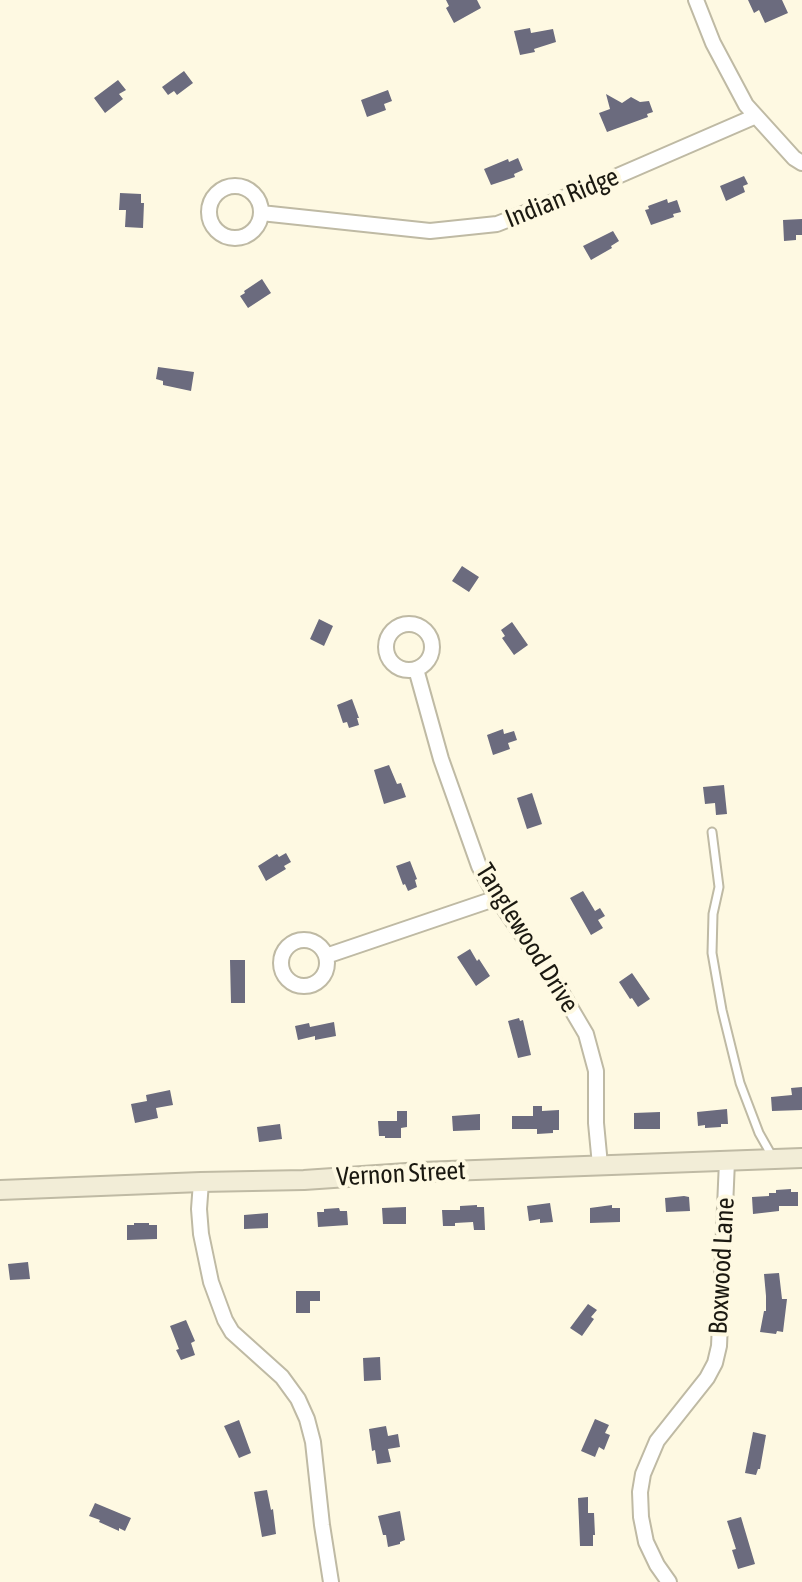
<!DOCTYPE html>
<html>
<head>
<meta charset="utf-8">
<style>
  body { margin:0 }
  canvas { display:block; background:#fef9e2 }
</style>
</head>
<body>
<canvas width="802" height="1582"></canvas>
<script>
const ctx = document.querySelector('canvas').getContext('2d');
ctx.lineJoin = 'round';
function fill(path, color) { ctx.fillStyle = color; ctx.fill(path, 'evenodd'); }
const toPath = rows => new Path2D(rows.map(r => 'M' + r).join(''));
function strokePath(path, color, width, dash) { ctx.strokeStyle = color; ctx.lineWidth = width; ctx.lineCap = dash ? 'butt' : 'round'; ctx.setLineDash(dash || []); ctx.stroke(path); }
function drawText(font, color, halo, rows, align = 'center') {
  ctx.font = font + ' "Asap Condensed",sans-serif'; ctx.lineWidth = 8; ctx.setLineDash([]); ctx.textBaseline = 'middle'; ctx.strokeStyle = halo; ctx.fillStyle = color; for (const [text, x, y, turn = 0] of rows) {
    ctx.save(); ctx.translate(x, y); ctx.rotate((+turn || 0) * Math.PI / 180); ctx.textAlign = isNaN(turn) ? turn : align; if (halo) ctx.strokeText(text, 0, 0); ctx.fillText(text, 0, 0); ctx.restore();
  }
}
fill(toPath([
  [446,0,477,0,481,8,454,23,446,8,449,6],
  [748,0,782,0,788,13,765,23,759,10,754,13],
  [530,28,531,33,553,29,556,42,534,49,535,52,520,55,514,31],
  [184,71,193,83,177,95,174,91,168,95,162,87],
  [118,80,126,90,119,94,123,99,105,113,94,98],
  [388,90,392,101,384,104,386,110,367,117,361,100],
  [606,94,622,103,631,97,640,102,649,101,653,112,647,114,648,117,607,132,599,113,610,109],
  [518,158,523,170,514,174,515,177,491,185,484,169,508,159,509,162],
  [744,176,748,184,743,186,745,192,726,201,720,186],
  [120,193,141,194,141,203,144,203,143,228,125,227,126,210,119,210],
  [667,199,668,203,677,200,681,212,673,214,674,217,651,225,645,210,649,209,648,206],
  [802,219,802,235,796,235,796,240,784,241,783,220],
  [613,231,619,241,611,246,612,248,591,260,583,246],
  [262,279,271,293,248,308,240,296,245,293,244,291],
  [158,367,194,372,191,391,163,385,163,381,156,379],
  [462,566,479,577,469,592,452,581],
  [319,619,333,626,324,646,310,639],
  [512,622,528,645,514,655,502,638,505,636,501,630],
  [352,699,359,718,357,718,359,725,349,728,347,722,343,723,337,705],
  [503,729,504,734,514,731,517,740,508,743,510,749,493,755,487,735],
  [389,765,397,784,401,783,406,797,384,804,374,770],
  [724,785,727,814,716,815,715,803,705,804,703,787],
  [532,793,542,824,527,829,517,798],
  [286,853,291,862,284,866,286,869,266,881,258,866,277,854,279,857],
  [410,861,417,879,415,880,417,887,408,891,405,884,403,885,396,866],
  [583,891,595,911,600,908,605,916,598,920,603,928,591,935,570,898],
  [470,949,477,961,479,959,490,976,476,986,457,957],
  [230,960,245,960,245,1003,231,1003],
  [632,973,650,999,638,1007,632,998,630,999,619,982],
  [519,1018,520,1021,523,1020,531,1055,518,1058,508,1021],
  [334,1022,336,1036,315,1040,315,1036,298,1040,295,1026,309,1023,310,1027],
  [802,1087,802,1110,772,1111,771,1097,792,1095,791,1088],
  [170,1090,173,1105,156,1108,158,1118,135,1123,131,1104,147,1101,146,1095],
  [533,1106,542,1106,542,1111,559,1110,559,1130,553,1130,553,1133,537,1134,537,1129,512,1129,512,1116,533,1116],
  [727,1109,728,1124,721,1124,721,1127,705,1128,705,1125,698,1126,697,1112],
  [397,1111,407,1111,407,1127,401,1128,401,1138,385,1138,385,1136,379,1136,378,1121,397,1121],
  [660,1112,660,1129,634,1129,634,1113],
  [480,1114,480,1130,453,1131,452,1116],
  [280,1124,282,1139,259,1142,257,1127],
  [791,1189,791,1192,798,1192,798,1206,779,1206,779,1211,753,1214,752,1197,769,1196,769,1193,776,1193,776,1190],
  [684,1196,689,1197,690,1211,666,1212,665,1198],
  [550,1203,553,1222,540,1223,540,1219,529,1221,527,1206],
  [477,1205,477,1207,484,1207,485,1230,474,1230,473,1222,455,1223,455,1226,443,1226,442,1210,460,1210,460,1206],
  [612,1205,612,1208,620,1208,620,1222,590,1223,590,1208],
  [406,1207,406,1224,383,1224,382,1208],
  [339,1208,340,1211,347,1211,348,1225,318,1227,317,1212,324,1212,324,1209],
  [268,1213,268,1228,244,1229,244,1215],
  [134,1223,149,1223,149,1225,157,1225,157,1239,127,1240,127,1225,134,1225],
  [28,1262,30,1279,10,1280,8,1264],
  [779,1273,782,1299,787,1299,783,1332,777,1331,776,1334,760,1332,764,1311,766,1311,766,1296,764,1274],
  [296,1291,320,1291,320,1301,310,1301,310,1313,296,1313],
  [588,1304,597,1310,591,1317,594,1319,582,1336,570,1328],
  [186,1320,195,1341,191,1343,195,1355,181,1360,176,1350,179,1349,170,1326],
  [380,1357,381,1380,364,1381,363,1358],
  [595,1419,609,1425,605,1433,610,1435,604,1450,599,1447,595,1457,581,1451],
  [239,1420,251,1453,239,1458,224,1426],
  [386,1426,388,1436,398,1434,400,1447,388,1449,391,1462,377,1464,375,1450,372,1451,369,1429],
  [753,1432,766,1435,760,1469,758,1469,756,1475,745,1473],
  [267,1490,271,1510,273,1509,276,1534,262,1537,254,1492],
  [588,1497,588,1513,594,1513,595,1535,593,1535,593,1546,580,1546,578,1498],
  [95,1503,131,1518,125,1531,119,1528,119,1531,99,1522,100,1520,89,1516],
  [400,1511,405,1540,400,1542,400,1544,388,1547,386,1535,383,1535,378,1516],
  [741,1517,755,1564,738,1569,732,1550,736,1549,727,1521]
]), '#6b6b7e');
const service = toPath([
  [712,832,719,887,713,914,712,953,722,1010,740,1083,759,1133,772,1156]
]);
const minor = toPath([
  [696,0,713,43,746,105,794,158,802,163],
  '209 212a26 26 0 1 1 52 0a26 26 0 1 1-52 0Z',
  [261,213,430,231,497,224,606,181,756,116],
  '386 647a23 23 0 1 1 46 0a23 23 0 1 1-46 0Z',
  [416,669,441,759,479,866,497,898,563,995,586,1034,596,1071,596,1123,600,1165],
  '281 963a23 23 0 1 1 46 0a23 23 0 1 1-46 0Z',
  [326,956,497,898],
  [201,1182,199,1209,201,1234,211,1282,225,1320,232,1332,282,1377,298,1399,307,1419,313,1442,322,1525,331,1582],
  [669,1582,657,1565,646,1542,641,1517,640,1492,643,1474,657,1441,707,1378,715,1363,719,1346,727,1161]
]);
const secondary = toPath([
  [0,1190,201,1182,304,1180,421,1172,802,1158]
]);
strokePath(service, '#bfbaa4', 11);
strokePath(minor, '#bfbaa4', 18);
strokePath(secondary, '#bfbaa4', 22);
strokePath(service, '#fff', 7);
strokePath(minor, '#fff', 14);
strokePath(secondary, '#f2edd7', 18);
drawText('26px', '#1b1911', '#fef9e2', [
  ["Indian Ridge",562,198,-22],
  ["Tanglewood Drive",527,938,58],
  ["Vernon Street",401,1174,-3],
  ["Boxwood Lane",722,1266,-87]
]);
</script>
</body>
</html>
